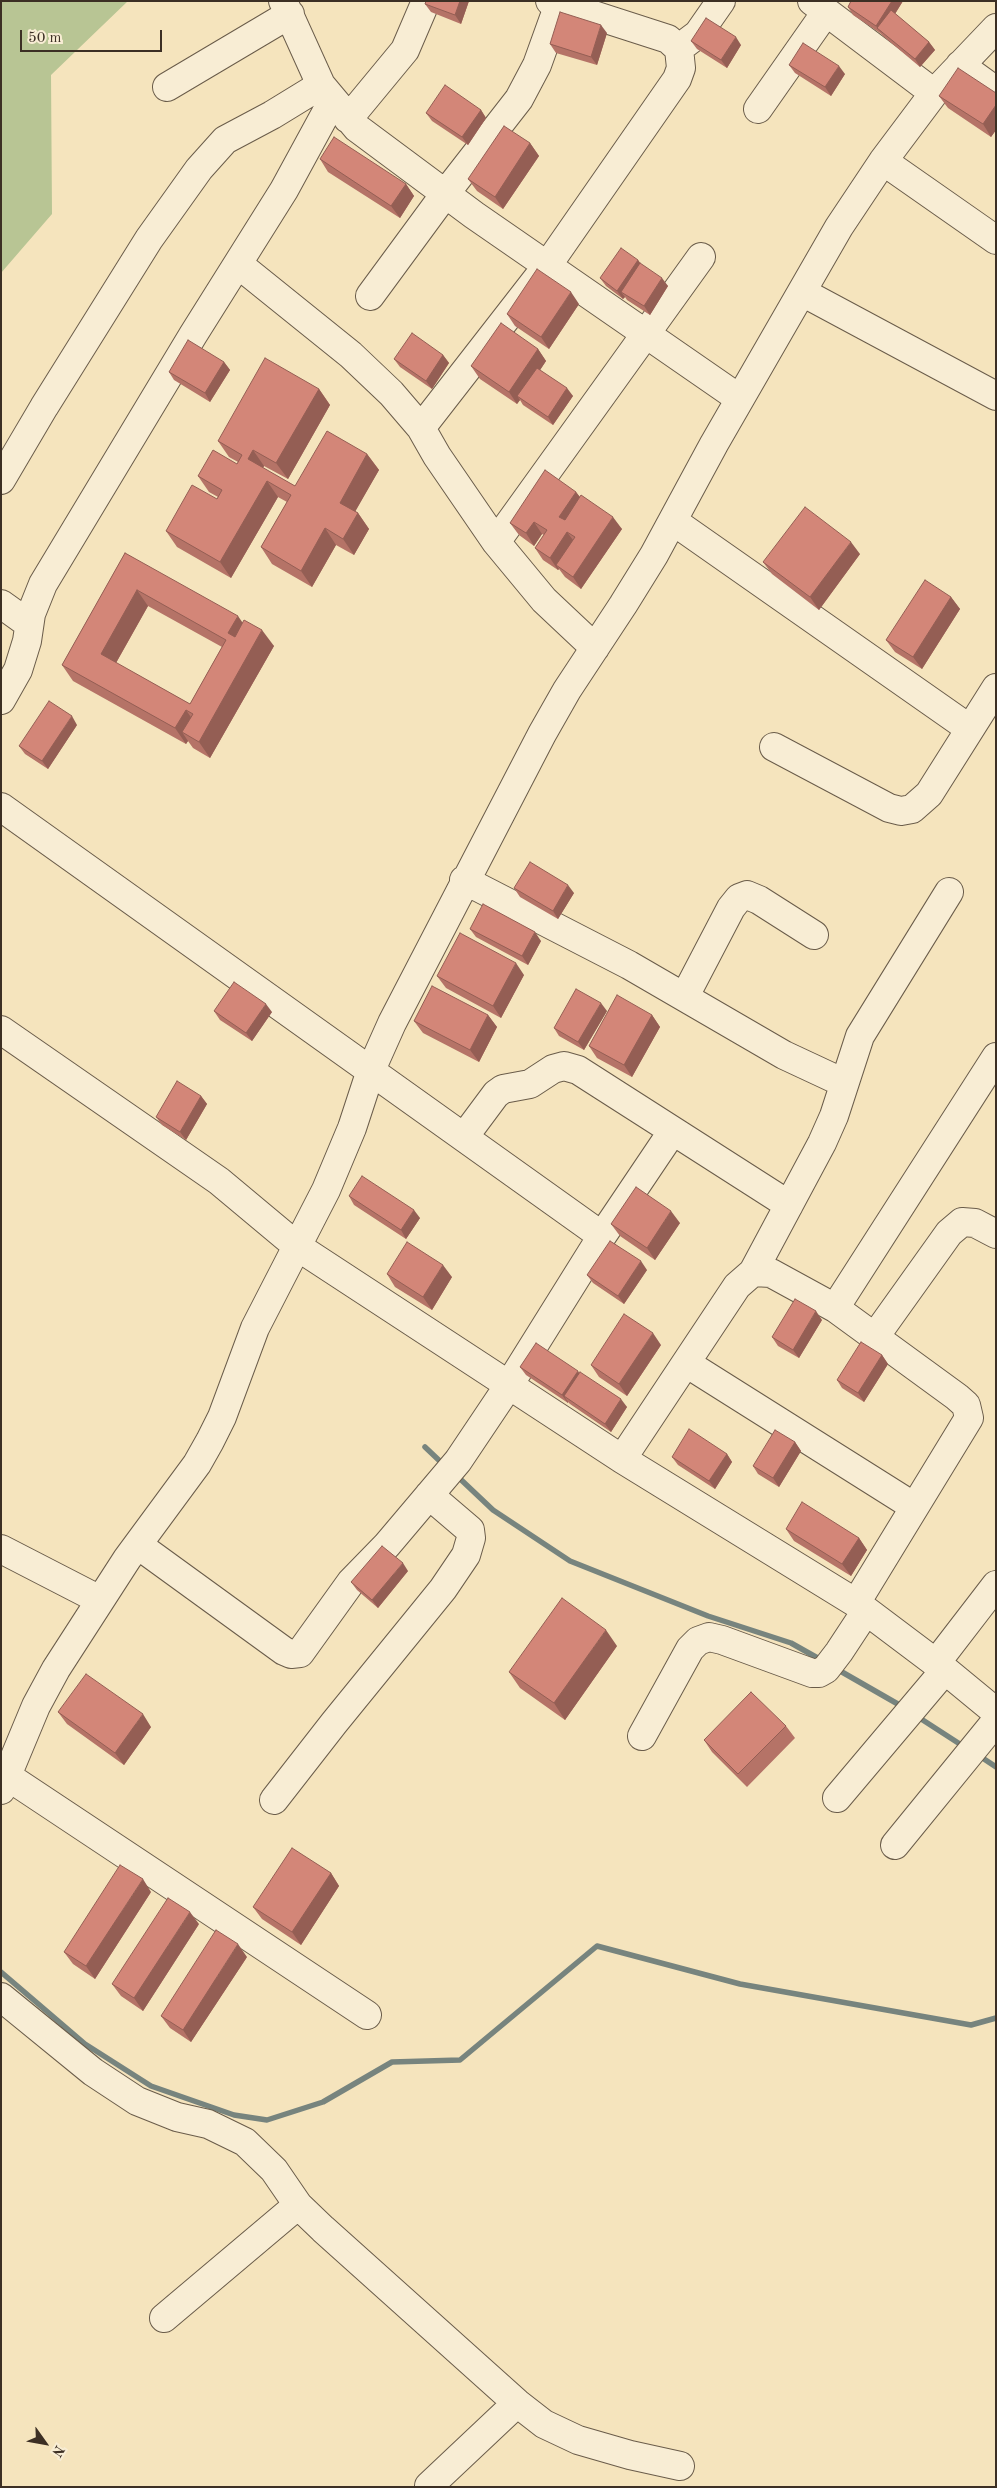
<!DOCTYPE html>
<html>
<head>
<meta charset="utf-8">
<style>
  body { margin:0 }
  #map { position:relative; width:997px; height:2488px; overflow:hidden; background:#f5e4bd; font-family:"Old Standard TT",serif }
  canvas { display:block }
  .frame { position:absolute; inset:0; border:2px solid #3c2f24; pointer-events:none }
  .north { position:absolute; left:20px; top:2418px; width:50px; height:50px; -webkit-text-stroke:4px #f8edd4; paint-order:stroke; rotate:122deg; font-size:14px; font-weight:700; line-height:20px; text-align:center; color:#3c2f24 }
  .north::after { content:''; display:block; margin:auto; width:18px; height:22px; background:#3c2f24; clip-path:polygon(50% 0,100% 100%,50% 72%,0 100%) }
  .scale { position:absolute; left:20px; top:30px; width:142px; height:22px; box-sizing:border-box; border:2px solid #3c2f24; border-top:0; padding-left:6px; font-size:15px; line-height:18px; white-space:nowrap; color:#3c2f24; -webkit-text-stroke:4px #f8edd4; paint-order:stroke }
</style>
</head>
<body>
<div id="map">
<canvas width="997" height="2488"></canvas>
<div class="frame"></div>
<div class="north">N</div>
<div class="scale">50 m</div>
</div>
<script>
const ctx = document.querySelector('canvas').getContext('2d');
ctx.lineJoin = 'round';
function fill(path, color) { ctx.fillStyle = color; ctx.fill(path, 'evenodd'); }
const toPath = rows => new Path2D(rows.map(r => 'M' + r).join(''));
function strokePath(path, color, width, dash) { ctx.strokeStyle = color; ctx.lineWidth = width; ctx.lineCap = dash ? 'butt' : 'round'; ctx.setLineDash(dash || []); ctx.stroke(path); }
fill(toPath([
  [1,1,128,1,51,75,52,214,1,273]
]), '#b8c594');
strokePath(toPath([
  [425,1447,445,1466],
  [456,1475,493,1510,570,1561,708,1616,791,1643,823,1661],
  [835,1668,903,1707],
  [915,1715,966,1748],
  [978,1755,996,1767],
  [1,1972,85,2044,151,2086,234,2115,267,2120,323,2102,392,2062,460,2060,597,1946,740,1984,971,2025,996,2018]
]), '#77847e', 5.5);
const minor = toPath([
  [283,1,321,85,357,128,474,215,740,399],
  [812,1,934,93],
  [682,46,698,34,721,1],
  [960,65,996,91],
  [167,87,290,14],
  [758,109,826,12],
  [348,119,405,50,426,1],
  [883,161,996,240],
  [238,264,351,355,391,393,421,428,437,456,496,542,544,600,595,648],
  [802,292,996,396],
  [370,296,445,194,519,99,537,65,559,4],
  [421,428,547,266,677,79,681,68,679,49,668,39,550,1],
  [1,480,44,407,149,239,199,169,225,140,272,115,321,85],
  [673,521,970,729],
  [496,542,701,257],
  [1,604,29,624],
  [1,700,18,670,27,641,31,614,43,584,193,335,284,190,333,100],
  [774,747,889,808,901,811,912,809,929,794,996,688],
  [1,807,602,1236],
  [464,880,629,965,784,1055,844,1083],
  [685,996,731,908,739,898,747,895,759,900,814,935],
  [1,1030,219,1181,298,1247,622,1459,856,1603,945,1670,996,1712],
  [464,1137,496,1094,503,1089,530,1084,553,1069,564,1066,578,1070,789,1205],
  [753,1272,822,1143,834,1116,860,1036,949,892],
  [835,1308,996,1057],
  [874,1338,949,1233,962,1222,975,1223,996,1234],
  [686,1363,913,1506],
  [622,1459,737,1286,753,1272,771,1273,835,1308,957,1397,966,1405,969,1418,856,1603],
  [138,1545,284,1651,291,1654,300,1653,351,1582,387,1545,458,1461,509,1385,602,1236,672,1132],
  [1,1549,100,1600],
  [936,1663,996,1585],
  [642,1736,690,1649,698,1641,709,1637,722,1640,812,1673,819,1673,826,1669,839,1652,866,1611],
  [7,1776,367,2015],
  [1,1790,36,1706,56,1669,127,1559,197,1464,210,1441,222,1417,255,1328,326,1190,352,1128,371,1070,392,1023,542,734,567,690,623,605,654,555,714,444,839,227,883,161,934,93,996,28],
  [837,1798,945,1670],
  [274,1800,334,1723,443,1589,466,1555,471,1538,470,1530,429,1495],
  [895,1845,996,1721],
  [1,1997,93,2072,137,2101,177,2117,208,2124,245,2142,274,2170,298,2205,323,2229,517,2403,544,2424,578,2440,630,2455,680,2466],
  [164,2318,298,2205],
  [429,2486,517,2403]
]);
strokePath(minor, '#6a5c4a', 30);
strokePath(minor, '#f8edd4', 28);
fill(toPath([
  [426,1,469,1,461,24,431,12,425,4],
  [851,1,903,1,895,14,929,42,935,50,920,67,883,36,880,33,853,15,848,7],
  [607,33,597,65,556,53,550,44],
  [691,41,741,45,727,68,697,49],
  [789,65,845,74,831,96,795,73],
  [996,93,996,130,991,137,948,108,939,96],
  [481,110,486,118,468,145,432,121,426,113],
  [530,143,539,156,503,209,477,191,468,179],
  [320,159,406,184,414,196,400,218,328,172],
  [638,260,641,264,668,286,650,315,627,300,625,297,623,299,606,286,600,278],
  [579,304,549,349,515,326,507,314],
  [538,349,546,361,540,370,573,396,553,425,523,405,520,400,517,404,480,379,471,366],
  [443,355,449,363,432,389,400,367,394,359],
  [224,362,230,370,210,402,174,380,169,372],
  [319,389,330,405,288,479,264,466,263,468,295,486,367,454,379,470,355,511,358,513,369,529,354,555,336,545,312,587,272,564,261,547,287,502,278,497,231,578,177,547,166,531,217,499,218,497,209,492,198,476,237,464,238,462,229,457,218,441],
  [576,492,580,497,622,529,581,589,565,577,559,569,558,570,543,560,535,548,544,535,542,534,534,546,519,535,510,523],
  [125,553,243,623,274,646,210,758,193,748,188,741,186,744,73,681,62,665],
  [148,606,222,647,190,704,116,663],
  [860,554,819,610,772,574,763,562],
  [951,597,960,609,922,669,895,652,886,640],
  [77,725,48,769,25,754,19,746],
  [514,888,574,893,558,919,520,897],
  [470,929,541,941,528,965,476,937],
  [524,975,501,1018,446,988,437,976],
  [214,1011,272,1012,252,1041,220,1020],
  [607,1011,584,1050,559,1036,554,1028],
  [488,1015,497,1027,479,1062,423,1033,414,1021],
  [652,1015,660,1027,632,1077,597,1058,589,1046],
  [201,1096,207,1104,186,1140,162,1125,156,1117],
  [349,1196,420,1218,406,1239,354,1205],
  [680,1223,655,1260,620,1236,611,1224],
  [647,1270,624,1304,593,1283,587,1275],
  [387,1274,452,1277,432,1310,395,1287],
  [822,1320,799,1358,778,1346,772,1337],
  [661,1345,627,1396,599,1377,591,1365],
  [882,1355,888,1364,864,1402,842,1388,837,1380],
  [520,1367,579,1373,627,1407,611,1432,570,1404,568,1402,568,1403,526,1375],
  [795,1442,801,1451,779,1487,758,1474,753,1466],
  [727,1454,732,1462,715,1489,678,1465,672,1457],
  [786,1529,859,1538,867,1550,851,1576,794,1541],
  [408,1571,378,1608,357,1590,351,1582],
  [617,1646,565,1720,520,1688,509,1672],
  [58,1712,151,1727,124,1765,67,1724],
  [786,1726,795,1738,747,1787,712,1752,704,1740],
  [331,1873,339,1886,301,1945,262,1919,253,1907],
  [151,1892,95,1979,73,1964,64,1952],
  [199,1924,143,2011,121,1996,112,1984],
  [247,1957,191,2042,170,2028,161,2016]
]), '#b57367');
fill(toPath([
  [460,1,469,1,461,24,455,15],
  [892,1,903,1,883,33,880,31,876,26],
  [601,25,607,33,597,65,591,57],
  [736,37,741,45,727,68,721,60],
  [929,42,935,50,920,67,915,59],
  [839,66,845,74,831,96,825,87],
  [996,105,996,130,991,137,983,124],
  [481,110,486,118,468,145,462,137],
  [530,143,539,156,503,209,495,197],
  [406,184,414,196,400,218,391,206],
  [638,260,644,269,621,292,625,297,623,299,617,291],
  [662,278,668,286,650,315,644,306],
  [571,292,579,304,549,349,541,337],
  [538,349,546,361,521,399,517,396,520,400,517,404,509,392],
  [443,355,449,363,432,389,426,381],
  [224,362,230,370,210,402,205,393],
  [567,388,573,396,553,425,548,417],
  [319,389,330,405,288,479,276,463],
  [253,450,264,466,259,475,248,459],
  [367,454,379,470,351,519,340,503],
  [267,481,278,497,231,578,220,562],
  [576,492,585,504,568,529,559,517],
  [358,513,369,529,354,555,343,539],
  [613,517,622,529,581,589,573,577],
  [534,522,542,534,534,546,526,533],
  [325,528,336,545,312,587,301,571],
  [567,532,576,544,556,565,559,569,558,570,550,558],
  [851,542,860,554,819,610,810,597],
  [137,590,148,606,112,670,101,654],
  [951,597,960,609,922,669,913,657],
  [238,616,249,632,240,649,228,633],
  [262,630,274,646,210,758,199,742],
  [186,710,197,726,182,732,188,741,186,744,175,728],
  [72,716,77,725,48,769,42,761],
  [568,885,574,893,558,919,553,911],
  [535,932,541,941,528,965,522,956],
  [516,963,524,975,501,1018,493,1006],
  [601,1003,607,1011,584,1050,578,1042],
  [266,1004,272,1012,252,1041,246,1033],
  [488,1015,497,1027,479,1062,470,1050],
  [652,1015,660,1027,632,1077,624,1065],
  [201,1096,207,1104,186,1140,180,1132],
  [414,1210,420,1218,406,1239,401,1230],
  [671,1211,680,1223,655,1260,647,1248],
  [641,1261,647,1270,624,1304,618,1296],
  [443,1265,452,1277,432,1310,423,1297],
  [816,1311,822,1320,799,1358,793,1350],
  [653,1333,661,1345,627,1396,619,1384],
  [882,1355,888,1364,864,1402,858,1393],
  [578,1371,583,1379,564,1396,568,1402,568,1403,562,1395],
  [621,1399,627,1407,611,1432,605,1424],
  [795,1442,801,1451,779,1487,773,1478],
  [727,1454,732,1462,715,1489,709,1481],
  [859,1538,867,1550,851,1576,842,1564],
  [403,1563,408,1571,378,1608,372,1600],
  [606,1630,617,1646,565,1720,554,1703],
  [143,1714,151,1727,124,1765,115,1753],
  [331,1873,339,1886,301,1945,292,1932],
  [143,1879,151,1892,95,1979,86,1966],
  [190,1912,199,1924,143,2011,134,1998],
  [238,1944,247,1957,191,2042,183,2030]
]), '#945e54');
const building = toPath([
  [426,1,460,1,455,15,425,4,426,1],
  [851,1,892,1,876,26,848,7,851,1],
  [891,10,929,42,915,59,877,28,891,10],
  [560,12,601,25,591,57,550,44,560,12],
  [706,18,736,37,721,60,691,41,706,18],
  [803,43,839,66,825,87,789,65,803,43],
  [958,68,996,93,996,105,983,124,939,96,958,68],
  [445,85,481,110,462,137,426,113,445,85],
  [504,126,530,143,495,197,468,179,504,126],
  [334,137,406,184,391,206,320,159,334,137],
  [621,248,638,260,617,291,600,278,621,248],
  [640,263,662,278,644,306,621,292,640,263],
  [537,269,571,292,541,337,507,314,537,269],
  [501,323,538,349,509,392,471,366,501,323],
  [412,333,443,355,426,381,394,359,412,333],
  [188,340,224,362,205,393,169,372,188,340],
  [265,358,319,389,276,463,253,450,248,459,295,486,327,431,367,454,340,503,358,513,343,539,325,528,301,571,261,547,291,495,267,481,220,562,166,531,192,485,217,499,222,490,198,476,213,450,237,464,242,455,218,441,265,358],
  [537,368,567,388,548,417,517,396,537,368],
  [545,470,576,492,559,517,565,520,581,495,613,517,573,577,556,565,575,537,567,532,550,558,535,548,547,530,534,522,526,533,510,523,545,470],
  [805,507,851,542,810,597,763,562,805,507],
  [125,553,238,616,228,633,235,637,244,620,262,630,199,742,182,732,193,714,186,710,175,728,62,665,125,553],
  [137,590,226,640,190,704,101,654,137,590],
  [925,580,951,597,913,657,886,640,925,580],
  [49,701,72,716,42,761,19,746,49,701],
  [530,862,568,885,553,911,514,888,530,862],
  [483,904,535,932,522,956,470,929,483,904],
  [460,933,516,963,493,1006,437,976,460,933],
  [234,982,266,1004,246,1033,214,1011,234,982],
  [432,986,488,1015,470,1050,414,1021,432,986],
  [576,989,601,1003,578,1042,554,1028,576,989],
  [617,995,652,1015,624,1065,589,1046,617,995],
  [177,1081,201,1096,180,1132,156,1117,177,1081],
  [362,1176,414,1210,401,1230,349,1196,362,1176],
  [636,1187,671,1211,647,1248,611,1224,636,1187],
  [610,1241,641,1261,618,1296,587,1275,610,1241],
  [407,1242,443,1265,423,1297,387,1274,407,1242],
  [795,1299,816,1311,793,1350,772,1337,795,1299],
  [624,1314,653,1333,619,1384,591,1365,624,1314],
  [861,1342,882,1355,858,1393,837,1380,861,1342],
  [536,1343,578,1371,562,1395,520,1367,536,1343],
  [580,1372,621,1399,605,1424,564,1396,580,1372],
  [689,1429,727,1454,709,1481,672,1457,689,1429],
  [775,1430,795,1442,773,1478,753,1466,775,1430],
  [802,1502,859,1538,842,1564,786,1529,802,1502],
  [382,1546,403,1563,372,1600,351,1582,382,1546],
  [562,1598,606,1630,554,1703,509,1672,562,1598],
  [86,1674,143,1714,115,1753,58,1712,86,1674],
  [751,1692,786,1726,738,1774,704,1740,751,1692],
  [292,1848,331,1873,292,1932,253,1907,292,1848],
  [120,1865,143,1879,86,1966,64,1952,120,1865],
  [168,1898,190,1912,134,1998,112,1984,168,1898],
  [216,1930,238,1944,183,2030,161,2016,216,1930]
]);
fill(building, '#d38678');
strokePath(building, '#945e54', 1);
</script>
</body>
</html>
